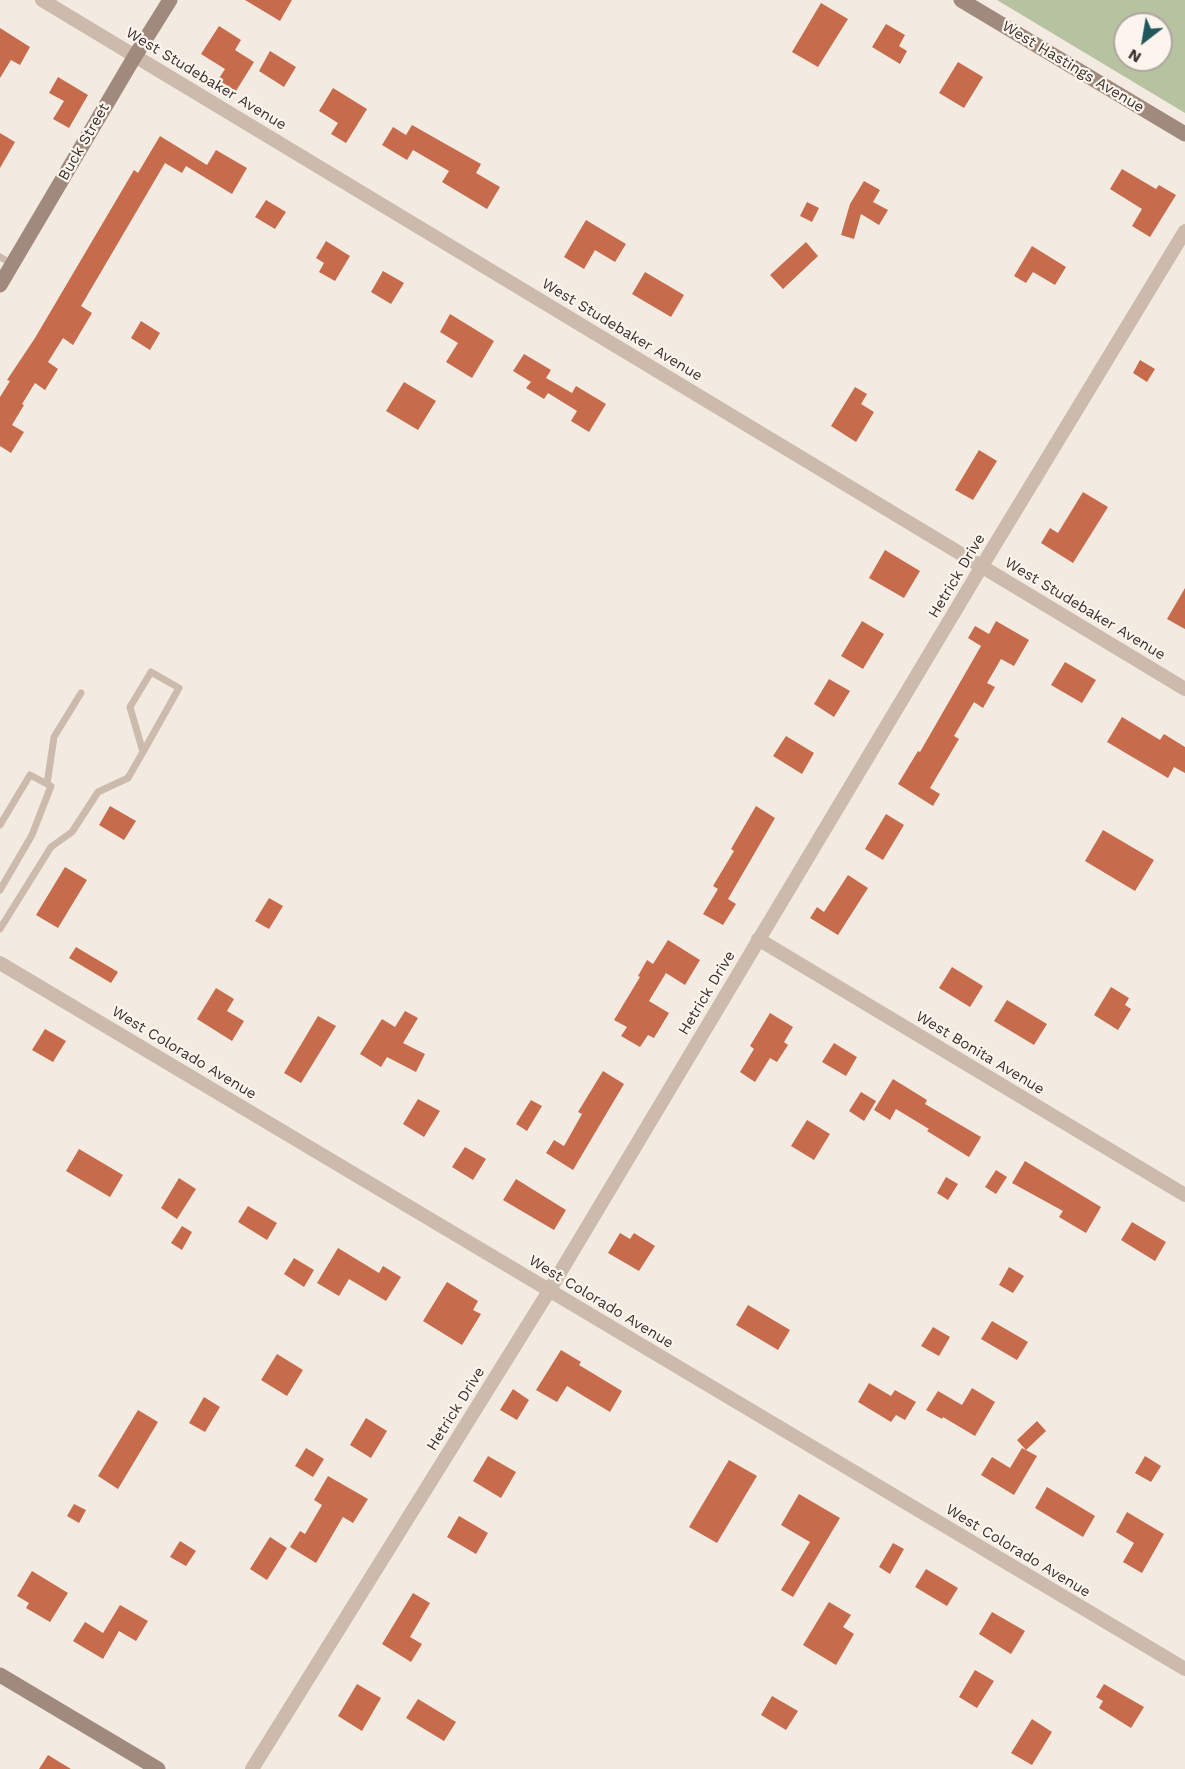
<!DOCTYPE html>
<html>
<head>
<meta charset="utf-8">
<style>
  body { margin:0 }
  #map { position:relative; width:1185px; height:1769px; overflow:hidden; background:#f3ebe1; font-family:"Work Sans",sans-serif }
  canvas { display:block }
  .north { position:absolute; left:1113px; top:12px; width:60px; height:60px; box-sizing:border-box; background:#fbf5ed; border:2px solid #aea69f; border-radius:50%; rotate:211deg; font-size:16px; font-weight:700; line-height:24px; text-align:center; color:#3a302b }
  .north::after { content:''; display:block; margin:auto; width:21px; height:27px; background:#20585c; clip-path:polygon(50% 0,100% 100%,50% 72%,0 100%) }
</style>
</head>
<body>
<div id="map">
<canvas width="1185" height="1769"></canvas>
<div class="north">N</div>
</div>
<script>
const ctx = document.querySelector('canvas').getContext('2d');
ctx.lineJoin = 'round';
function fill(path, color) { ctx.fillStyle = color; ctx.fill(path, 'evenodd'); }
const toPath = rows => new Path2D(rows.map(r => 'M' + r).join(''));
function strokePath(path, color, width, dash) { ctx.strokeStyle = color; ctx.lineWidth = width; ctx.lineCap = dash ? 'butt' : 'round'; ctx.setLineDash(dash || []); ctx.stroke(path); }
function drawText(font, color, halo, rows, align = 'center') {
  ctx.font = font + ' "Work Sans",sans-serif'; ctx.lineWidth = 4.5; ctx.setLineDash([]); ctx.textBaseline = 'middle'; ctx.strokeStyle = halo; ctx.fillStyle = color; for (const [text, x, y, turn = 0] of rows) {
    ctx.save(); ctx.translate(x, y); ctx.rotate((+turn || 0) * Math.PI / 180); ctx.textAlign = isNaN(turn) ? turn : align; if (halo) ctx.strokeText(text, 0, 0); ctx.fillText(text, 0, 0); ctx.restore();
  }
}
fill(toPath([
  [997,0,1185,0,1185,113],
  [1125,24,1161,24,1161,60,1125,60]
]), '#b7c3a0');
fill(toPath([
  [245,0,292,0,280,21],
  [821,3,848,19,818,67,792,52],
  [886,24,905,35,899,46,907,51,900,64,872,47],
  [219,26,241,40,235,50,254,62,236,91,218,80,225,69,201,54],
  [0,28,30,47,20,65,11,60,0,78],
  [270,51,296,67,284,87,259,71],
  [958,62,983,77,964,108,939,93],
  [58,77,88,95,69,128,53,119,64,101,49,93],
  [333,88,367,109,346,143,331,134,338,123,319,111],
  [412,125,481,164,476,173,500,187,487,209,442,182,449,171,413,150,407,160,382,145,393,127,406,135],
  [0,133,15,142,0,168],
  [160,136,207,165,216,150,247,168,232,194,186,166,182,173,165,163,81,306,92,313,73,345,63,338,48,362,58,369,45,390,35,383,22,404,24,405,12,425,24,432,11,453,0,446,0,397,10,381,7,380,35,338,134,170,138,173],
  [1122,169,1156,189,1159,185,1176,195,1150,237,1132,226,1142,209,1110,189],
  [864,181,880,190,873,202,888,210,879,225,861,214,854,239,841,235,850,204],
  [266,200,286,212,275,229,255,217],
  [807,202,819,208,812,222,800,216],
  [586,220,626,244,615,262,595,250,584,269,564,257],
  [326,241,350,256,335,281,319,272,324,263,316,258],
  [806,242,818,256,783,289,770,275],
  [1032,246,1066,267,1055,285,1033,272,1026,283,1014,276],
  [383,271,404,283,391,304,371,292],
  [645,272,684,295,671,317,632,294],
  [450,314,494,341,472,378,446,362,458,343,440,332],
  [141,321,160,333,150,350,131,338],
  [524,354,551,370,546,378,572,393,576,386,606,404,589,432,571,421,577,411,548,393,544,399,526,388,531,382,513,371],
  [1140,360,1155,369,1147,382,1133,373],
  [404,382,436,401,418,430,386,411],
  [855,387,867,394,861,404,874,412,856,442,831,426],
  [979,450,997,461,973,500,955,490],
  [1083,492,1108,507,1073,563,1041,543,1050,528,1058,533],
  [885,550,920,571,904,598,869,578],
  [1185,588,1185,629,1167,619],
  [862,621,884,634,863,669,841,656],
  [996,621,1029,640,1014,666,1001,659,987,683,995,687,983,708,974,702,954,736,959,739,930,788,940,794,933,806,898,784,918,751,920,752,981,646,968,638,975,626,989,634],
  [1065,662,1096,680,1082,703,1051,685],
  [829,679,850,691,834,717,814,704],
  [1122,717,1160,740,1164,734,1185,747,1185,773,1174,767,1168,778,1107,742],
  [786,736,814,753,802,774,773,756],
  [110,806,136,821,124,840,99,825],
  [756,806,775,818,728,899,736,904,723,925,703,914,718,889,713,886,734,851,731,849],
  [886,814,904,825,883,860,865,849],
  [1103,830,1154,860,1135,891,1085,861],
  [65,867,87,880,58,928,36,915],
  [848,875,868,888,838,935,810,918,817,907,824,912],
  [269,898,283,906,269,929,255,921],
  [668,940,700,960,685,985,666,973,649,1001,669,1013,654,1038,648,1035,640,1047,621,1036,627,1027,614,1020,640,977,638,976,647,960,653,964],
  [76,947,118,972,111,983,69,958],
  [952,967,983,986,970,1007,939,988],
  [1111,987,1129,998,1125,1005,1131,1009,1118,1030,1094,1015],
  [216,988,234,999,227,1011,244,1021,232,1041,197,1019],
  [1007,1000,1047,1024,1034,1045,994,1021],
  [405,1011,418,1018,403,1043,425,1054,416,1072,387,1057,381,1067,360,1054,382,1019,395,1027],
  [770,1013,793,1027,784,1042,788,1045,777,1062,770,1058,755,1082,740,1072,754,1049,750,1046],
  [318,1016,336,1026,301,1083,284,1073],
  [45,1029,66,1041,53,1062,32,1050],
  [834,1043,857,1057,846,1076,822,1062],
  [603,1071,624,1084,573,1170,546,1153,554,1140,564,1146,582,1114,578,1112],
  [893,1079,927,1100,925,1104,981,1137,969,1157,927,1131,929,1129,896,1109,890,1120,874,1110],
  [861,1092,876,1101,864,1121,849,1111],
  [418,1099,440,1111,424,1137,403,1124],
  [531,1100,542,1106,527,1131,516,1124],
  [807,1120,830,1134,814,1160,791,1146],
  [465,1147,486,1159,473,1180,452,1167],
  [79,1149,123,1175,110,1197,66,1171],
  [1025,1161,1101,1207,1086,1233,1059,1217,1063,1211,1012,1183],
  [996,1170,1007,1177,996,1194,985,1187],
  [946,1177,958,1184,948,1200,937,1193],
  [179,1178,196,1189,177,1219,161,1208],
  [516,1179,566,1210,554,1230,503,1200],
  [248,1206,277,1223,267,1240,238,1222],
  [1132,1222,1166,1242,1155,1261,1121,1240],
  [182,1226,192,1232,182,1250,171,1243],
  [620,1233,630,1239,634,1233,655,1246,639,1271,608,1253],
  [338,1248,379,1273,383,1266,401,1277,386,1301,349,1279,339,1296,317,1283],
  [294,1258,314,1270,304,1287,284,1274],
  [1009,1267,1024,1276,1013,1293,999,1285],
  [447,1282,478,1301,473,1310,481,1314,462,1345,423,1321],
  [748,1305,790,1330,778,1350,736,1325],
  [992,1321,1028,1342,1017,1360,981,1339],
  [933,1327,950,1337,939,1356,921,1346],
  [561,1350,581,1362,579,1365,622,1391,610,1412,567,1386,557,1402,536,1390],
  [277,1354,303,1370,287,1396,261,1380],
  [869,1383,891,1396,895,1390,916,1402,905,1420,896,1415,891,1422,858,1402],
  [972,1388,995,1402,975,1436,943,1417,942,1419,926,1410,938,1391,962,1405],
  [513,1389,529,1400,517,1420,500,1410],
  [204,1397,220,1407,205,1432,189,1423],
  [138,1410,158,1422,118,1489,98,1476],
  [366,1418,387,1431,371,1458,350,1445],
  [1037,1421,1046,1431,1026,1450,1017,1440],
  [306,1448,324,1459,313,1477,295,1466],
  [1022,1448,1037,1456,1014,1495,981,1475,992,1457,1010,1468],
  [488,1456,516,1472,501,1498,473,1481],
  [1145,1456,1161,1466,1151,1482,1135,1473],
  [729,1460,757,1476,717,1543,689,1527],
  [328,1476,368,1499,353,1523,343,1517,316,1563,290,1547,300,1531,305,1534,322,1505,314,1500],
  [1047,1487,1095,1516,1083,1537,1035,1508],
  [799,1494,840,1518,793,1597,781,1590,810,1542,781,1525],
  [74,1504,86,1510,79,1523,67,1516],
  [1127,1512,1164,1534,1142,1573,1123,1562,1134,1543,1116,1532],
  [459,1516,488,1533,476,1554,447,1537],
  [270,1537,287,1548,267,1580,250,1569],
  [180,1541,196,1551,186,1566,170,1557],
  [893,1543,904,1549,890,1574,879,1567],
  [926,1569,958,1588,947,1606,915,1587],
  [32,1571,68,1593,50,1622,26,1608,29,1603,17,1596],
  [413,1593,430,1603,410,1637,422,1644,411,1662,382,1644],
  [829,1602,851,1615,843,1627,854,1634,836,1665,803,1645],
  [120,1605,148,1621,136,1641,119,1631,103,1659,73,1641,85,1622,103,1633],
  [992,1612,1025,1631,1011,1654,979,1634],
  [975,1670,994,1681,977,1708,959,1697],
  [357,1684,381,1698,362,1731,338,1716],
  [1104,1684,1144,1707,1131,1728,1099,1708,1103,1701,1096,1697],
  [772,1696,798,1711,786,1730,761,1715],
  [418,1699,456,1722,444,1741,406,1718],
  [1032,1719,1052,1732,1032,1765,1011,1753],
  [48,1755,71,1769,39,1769]
]), '#c66b4c');
strokePath(toPath([
  [0,257,12,264],
  [47,784,54,737,81,693],
  [0,825,30,775,51,786,32,835,0,890],
  [0,929,51,847,72,832,98,792,128,778,143,752,179,688,151,672,130,707,143,752]
]), '#ccbbac', 7);
strokePath(toPath([
  [42,0,1185,689],
  [758,939,1185,1195],
  [0,963,1185,1669],
  [252,1769,549,1291,982,566,1185,231]
]), '#ccbbac', 14);
strokePath(toPath([
  [961,0,1185,134],
  [0,285,135,56,170,0],
  [0,1675,158,1769]
]), '#a08a7d', 15);
drawText('15px', '#3a302b', '#fbf5ed', [
  ["West Hastings Avenue",1073,67,31],
  ["West Studebaker Avenue",206,79,31],
  ["Buck Street",84,142,-60],
  ["West Studebaker Avenue",622,330,31],
  ["Hetrick Drive",957,576,-59],
  ["West Studebaker Avenue",1085,609,31],
  ["Hetrick Drive",707,993,-59],
  ["West Colorado Avenue",184,1053,31],
  ["West Bonita Avenue",980,1053,31],
  ["West Colorado Avenue",601,1302,31],
  ["Hetrick Drive",456,1409,-58],
  ["West Colorado Avenue",1018,1551,31]
]);
</script>
</body>
</html>
